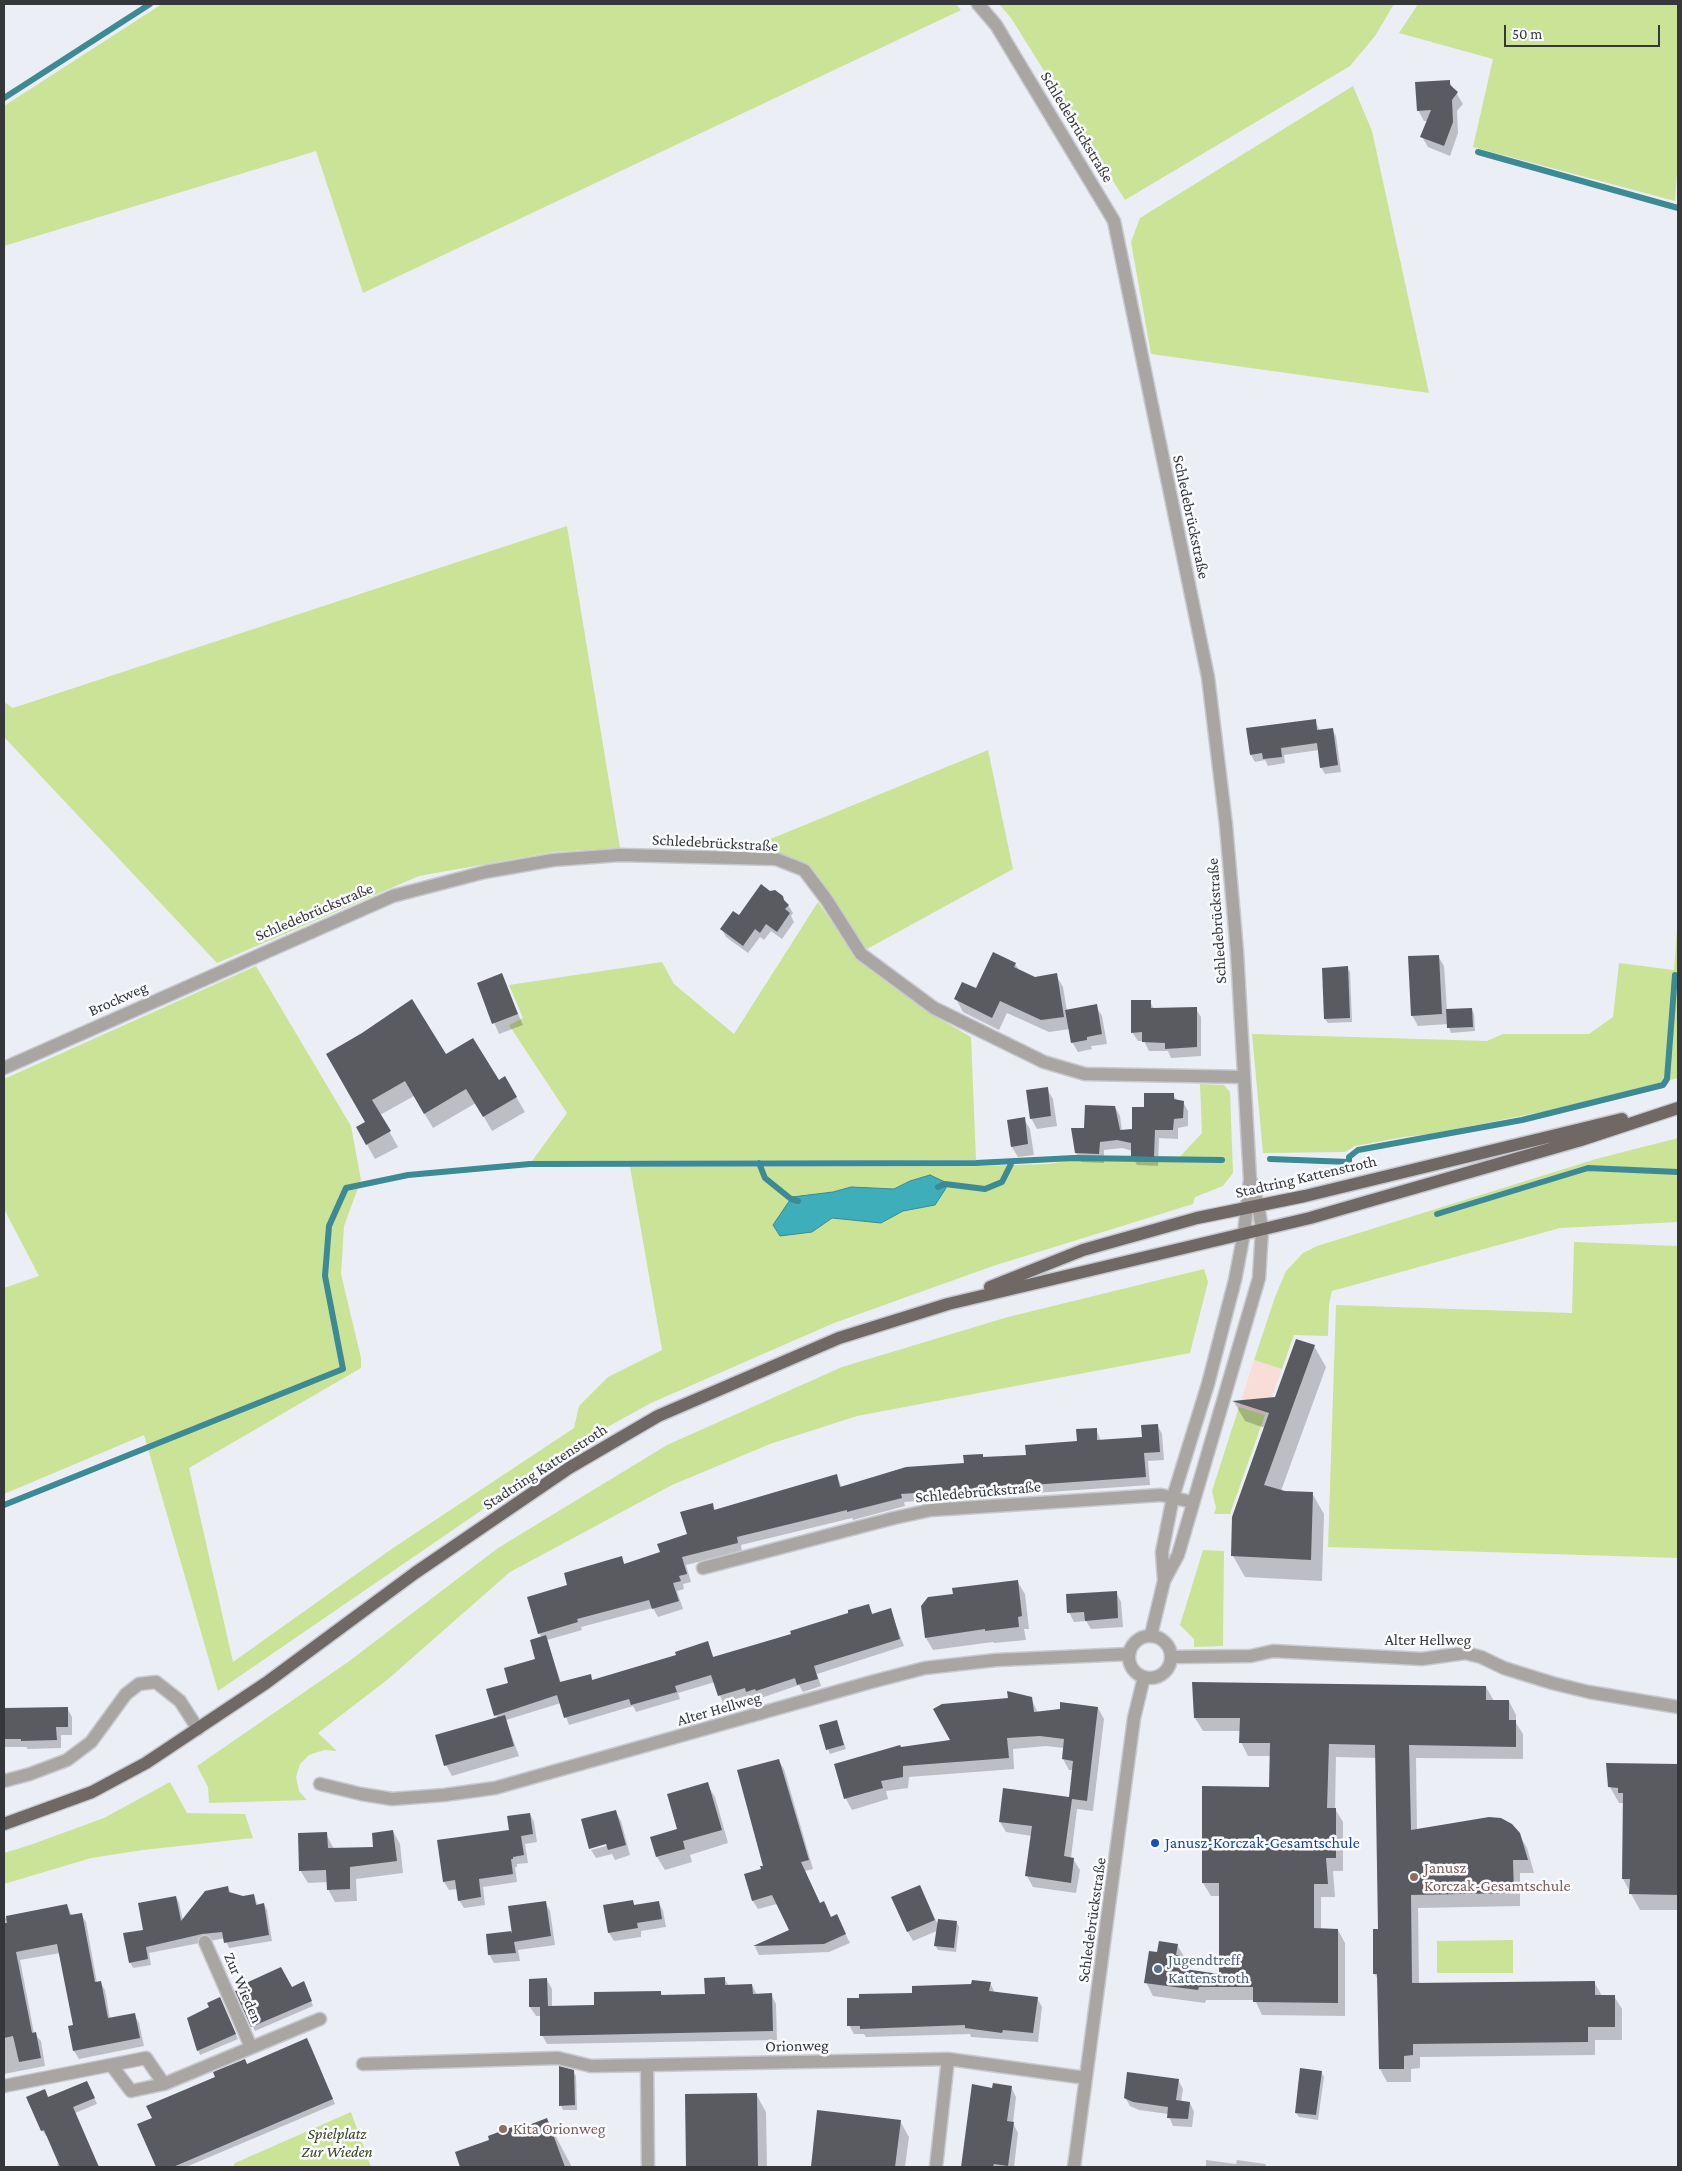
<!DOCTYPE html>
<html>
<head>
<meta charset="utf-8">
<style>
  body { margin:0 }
  #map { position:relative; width:1682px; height:2171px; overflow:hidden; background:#eceef6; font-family:"Crimson Pro",serif }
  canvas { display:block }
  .frame { position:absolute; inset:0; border:5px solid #36373a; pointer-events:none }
  .scale { position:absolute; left:1504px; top:25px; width:156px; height:22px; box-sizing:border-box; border:2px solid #36373a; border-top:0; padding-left:6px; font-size:15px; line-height:18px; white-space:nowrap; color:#36373a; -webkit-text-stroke:4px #fafbff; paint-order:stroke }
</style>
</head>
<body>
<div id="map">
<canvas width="1682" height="2171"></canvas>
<div class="frame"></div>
<div class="scale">50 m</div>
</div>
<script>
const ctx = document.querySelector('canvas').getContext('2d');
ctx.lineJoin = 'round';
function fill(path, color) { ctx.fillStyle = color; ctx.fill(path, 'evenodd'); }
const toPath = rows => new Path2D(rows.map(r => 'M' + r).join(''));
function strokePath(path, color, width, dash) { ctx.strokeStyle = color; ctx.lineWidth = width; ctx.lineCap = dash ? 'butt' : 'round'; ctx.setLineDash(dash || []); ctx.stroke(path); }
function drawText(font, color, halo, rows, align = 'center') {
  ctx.font = font + ' "Crimson Pro",serif'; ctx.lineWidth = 5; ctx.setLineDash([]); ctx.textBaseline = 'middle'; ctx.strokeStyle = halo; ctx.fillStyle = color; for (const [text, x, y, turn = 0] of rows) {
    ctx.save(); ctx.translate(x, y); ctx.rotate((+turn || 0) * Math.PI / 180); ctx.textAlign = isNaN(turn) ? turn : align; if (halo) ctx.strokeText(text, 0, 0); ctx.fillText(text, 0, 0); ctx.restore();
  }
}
fill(toPath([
  [1254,1360,1282,1369,1265,1415,1239,1407]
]), '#f8ddd9');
fill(toPath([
  [162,4,956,4,961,10,363,293,316,151,4,246,4,106],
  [999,4,1394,4,1375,36,1350,66,1125,200,1011,18],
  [1418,4,1678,4,1678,158,1675,201,1473,147,1493,59,1399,33],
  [1353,86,1372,131,1429,393,1151,354,1131,242,1140,218],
  [567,526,620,848,553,852,419,876,217,963,4,737,4,702,13,708],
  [988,750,1013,869,867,949,806,863,775,852,741,851],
  [818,902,857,959,930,1013,971,1037,976,1160,532,1161,567,1113,509,1025,523,1018,509,985,662,962,674,984,734,1034],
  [1678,915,1678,1078,1546,1111,1431,1134,1404,1137,1355,1146,1345,1152,1263,1153,1252,1034,1487,1041,1503,1034,1589,1034,1613,1017,1619,963,1674,970],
  [256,966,351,1126,361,1180,344,1226,341,1274,361,1358,361,1368,189,1468,233,1662,393,1548,574,1428,579,1406,608,1377,662,1350,630,1167,977,1166,1048,1164,1073,1160,1175,1162,1202,1133,1200,1084,1224,1085,1230,1092,1233,1173,1223,1186,1195,1197,1193,1204,993,1266,834,1323,651,1403,584,1440,218,1691,144,1435,4,1494,4,1288,39,1276,4,1209,4,1079],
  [1678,1138,1678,1222,1560,1228,1332,1291,1329,1304,1328,1336,1294,1335,1282,1369,1254,1360,1275,1297,1286,1271,1303,1253,1317,1246,1596,1159],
  [1574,1242,1678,1246,1678,1558,1328,1547,1336,1305,1572,1313],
  [1204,1269,1208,1282,1190,1353,857,1416,770,1444,672,1485,510,1572,387,1680,318,1733,337,1751,324,1750,309,1755,300,1764,296,1777,299,1791,307,1800,209,1803,208,1787,197,1766,348,1662,498,1548,667,1445,842,1367,1008,1317],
  [1239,1407,1265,1415,1230,1514,1214,1514,1216,1508,1212,1491],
  [1203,1550,1224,1551,1223,1646,1194,1647,1194,1639,1180,1625],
  [170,1782,187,1813,245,1814,253,1838,143,1850,91,1858,4,1884,4,1853,30,1845,104,1818],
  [1513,1940,1513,1973,1437,1973,1437,1941],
  [351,2112,371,2167,233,2167,235,2163]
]), '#cae397');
const water = toPath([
  [930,1175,945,1182,946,1188,935,1205,903,1211,881,1223,832,1218,812,1232,780,1236,773,1225,792,1197,833,1192,851,1187,894,1189,910,1181,930,1175]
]);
fill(water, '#3daeba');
strokePath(water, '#3b8a94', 1);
fill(toPath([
  [1449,81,1463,104,1457,111,1458,133,1450,156,1428,147,1422,137,1428,121,1424,121,1418,110],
  [1315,721,1320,731,1332,729,1336,736,1341,772,1325,774,1321,767,1319,750,1284,755,1285,763,1268,766,1265,760,1255,762,1251,755],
  [788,905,793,913,791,916,794,922,782,939,771,931,764,940,760,937,748,953,726,937,722,929,739,917],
  [1438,956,1444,966,1447,1010,1472,1009,1474,1014,1475,1031,1451,1033,1448,1024,1418,1026,1412,1015],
  [1015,964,1020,971,1035,978,1056,975,1063,987,1067,1011,1096,1006,1102,1016,1107,1044,1091,1046,1092,1049,1078,1052,1072,1042,1070,1029,1049,1032,1007,1013,999,1030,963,1012,956,999,976,990],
  [1347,968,1350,972,1352,1022,1328,1023,1325,1019],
  [501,975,523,1025,499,1034,478,984],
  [1150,1002,1154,1009,1196,1009,1201,1017,1201,1056,1171,1058,1168,1051,1149,1051,1144,1041,1138,1041,1132,1032],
  [328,1054,445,1056,498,1081,505,1078,525,1112,492,1131,476,1103,433,1128,414,1096,380,1115,398,1147,375,1159,357,1127,367,1122],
  [1047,1089,1053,1099,1057,1126,1037,1129,1031,1118],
  [1173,1094,1177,1101,1183,1102,1188,1111,1188,1126,1178,1128,1178,1139,1159,1138,1158,1166,1137,1165,1132,1156,1133,1151,1122,1148,1104,1150,1104,1163,1081,1162,1076,1153,1086,1129,1115,1107,1120,1116,1122,1131,1133,1130,1145,1109],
  [1024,1119,1030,1129,1034,1155,1018,1157,1012,1147],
  [1314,1346,1326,1367,1281,1491,1312,1493,1324,1514,1322,1581,1245,1577,1233,1556,1265,1428,1245,1421,1234,1402,1276,1398],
  [1157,1425,1162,1434,1164,1460,1148,1461,1150,1485,904,1502,905,1506,853,1520,852,1518,741,1545,742,1551,686,1565,691,1582,683,1584,684,1589,677,1591,683,1609,658,1617,653,1608,581,1627,582,1630,547,1640,561,1683,590,1675,593,1681,677,1656,707,1643,714,1658,793,1634,850,1614,868,1605,873,1615,890,1609,904,1646,817,1674,821,1686,803,1692,799,1685,761,1698,760,1696,751,1699,749,1695,723,1703,715,1682,678,1693,680,1699,636,1712,633,1706,569,1725,561,1703,506,1720,519,1756,452,1776,446,1765,498,1719,496,1715,510,1684,537,1660,542,1638,539,1633,569,1586,621,1557,625,1565,661,1553,689,1535,712,1505,716,1511,837,1476,842,1488,965,1464,982,1455,984,1458,1027,1456,1078,1442,1096,1429,1101,1441,1143,1438],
  [1017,1581,1025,1594,1029,1629,1024,1629,1026,1640,994,1643,993,1642,933,1650,926,1638,954,1595],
  [1116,1592,1121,1602,1123,1627,1091,1629,1086,1621,1074,1622,1069,1612],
  [1486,1687,1494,1701,1509,1701,1516,1715,1516,1723,1523,1734,1523,1759,1416,1758,1417,1831,1519,1834,1527,1848,1534,1873,1520,1873,1520,1906,1418,1908,1419,1984,1594,1982,1602,1996,1614,1996,1622,2009,1622,2040,1595,2040,1595,2055,1420,2057,1420,2068,1411,2069,1411,2082,1387,2082,1380,2069,1379,1981,1374,1973,1379,1930,1376,1758,1336,1757,1335,1809,1343,1822,1343,1871,1333,1871,1335,1897,1321,1897,1321,1930,1338,1930,1345,1943,1345,2016,1262,2015,1255,2000,1206,2000,1205,2003,1153,1996,1146,1982,1158,1954,1177,1945,1185,1958,1184,1965,1187,1970,1220,1975,1221,1896,1211,1896,1203,1883,1271,1788,1271,1756,1248,1756,1241,1742,1241,1731,1203,1731,1195,1718],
  [1031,1698,1038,1713,1098,1708,1104,1719,1093,1811,1077,1809,1071,1858,1073,1859,1080,1870,1076,1893,1033,1887,1027,1876,1032,1836,1006,1832,1000,1822,1070,1798,1073,1770,1069,1770,1063,1759,1064,1748,1046,1746,1013,1749,1014,1769,909,1777,908,1788,886,1791,888,1799,852,1810,846,1799,836,1764,901,1749,952,1740],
  [67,1708,72,1717,72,1735,61,1735,61,1748,28,1749,26,1747,5,1747,4,1709],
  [836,1721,846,1749,830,1754,828,1749],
  [778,1760,784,1769,813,1869,805,1871,820,1904,831,1918,841,1925,850,1943,829,1952,759,1955,755,1947,790,1930,777,1904,758,1909,753,1901,765,1866],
  [1608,1764,1678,1765,1678,1910,1640,1910,1623,1879,1624,1803,1619,1803,1610,1787],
  [707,1784,715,1797,728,1843,690,1855,692,1862,665,1870,657,1857,652,1838,679,1830],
  [615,1811,621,1821,630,1855,615,1860,612,1854,596,1858,591,1850,613,1844,612,1841,591,1847,591,1849,583,1820],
  [530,1814,534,1822,537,1842,525,1844,528,1863,517,1864,517,1867,515,1867,517,1882,483,1887,485,1905,464,1908,459,1900,458,1889,449,1890,444,1882],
  [393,1831,400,1844,403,1873,356,1879,357,1901,335,1902,328,1889,328,1882,308,1883,300,1870,326,1834,334,1849,375,1848],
  [920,1886,938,1925,957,1923,959,1927,956,1952,938,1950,935,1945,937,1931,913,1941,908,1932,893,1898],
  [228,1887,231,1894,243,1897,254,1895,258,1906,264,1904,267,1910,272,1941,229,1948,225,1938,149,1953,151,1965,133,1968,130,1962,145,1931,176,1897,179,1903,183,1921],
  [632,1901,635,1906,659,1903,663,1911,666,1927,641,1931,641,1937,614,1941,609,1933],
  [545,1902,550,1911,555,1945,518,1950,520,1961,494,1963,489,1954],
  [67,1905,72,1916,81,1914,86,1922,97,1983,100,1982,105,1990,110,2019,134,2014,139,2023,144,2046,79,2059,74,2051,74,2026,60,1953,20,1960,34,2033,41,2041,45,2066,4,2074,4,1918],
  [724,1978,729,1986,752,1985,757,1995,771,1994,776,2004,777,2040,547,2044,542,2035,541,2016,536,2016,530,2007,547,1980,552,1989,552,2007,596,2006,660,1992,663,1997,706,1996],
  [990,1983,995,1993,1037,1998,1042,2007,1038,2042,971,2037,970,2034,866,2037,864,2034,854,2034,849,2025,913,1994],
  [306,1987,313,2006,255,2031,237,1991],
  [222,2003,238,2039,200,2055,198,2050],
  [310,2044,335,2104,186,2167,157,2167,139,2125,154,2119,247,2065],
  [573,2071,576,2076,577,2110,563,2110,561,2105],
  [1321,2072,1324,2077,1318,2120,1299,2117,1296,2113],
  [1178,2080,1183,2089,1181,2102,1190,2103,1194,2112,1192,2127,1173,2126,1168,2114,1139,2110,1130,2106,1125,2097],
  [973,2086,993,2089,1011,2087,1016,2097,1013,2123,1018,2133,1014,2167,962,2167],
  [90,2088,97,2104,75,2113,98,2167,58,2167,57,2164,59,2163,48,2135,46,2136,42,2130,49,2098],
  [756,2094,766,2112,767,2167,687,2167,686,2095],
  [818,2112,900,2121,909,2137,905,2167,811,2167],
  [547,2120,572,2167,462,2167,456,2152],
  [1206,2160,1236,2164,1237,2160,1265,2164,1267,2167,1206,2167]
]), '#0003');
strokePath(toPath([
  [4,98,150,4],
  [1478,152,1678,208],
  [1270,1159,1349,1162,1349,1157,1358,1150,1522,1120,1663,1085,1667,1079,1675,975],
  [759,1163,765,1178,791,1199,798,1201],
  [938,1187,945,1184,985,1189,1002,1182,1012,1162],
  [1437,1214,1588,1168,1678,1172],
  [4,1505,343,1369,325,1276,329,1226,346,1188,408,1175,530,1164,976,1163,1074,1158,1222,1160]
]), '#3b8a94', 6);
fill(toPath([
  [1450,80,1450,85,1458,92,1452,100,1453,122,1444,146,1420,137,1431,110,1417,111,1415,82],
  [1316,719,1317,730,1333,728,1338,765,1320,768,1317,743,1281,748,1282,757,1263,759,1262,753,1250,755,1246,728],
  [761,884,770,891,775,890,783,896,784,900,789,905,785,909,790,913,777,932,766,924,760,933,755,929,743,946,720,929,733,911,739,915],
  [993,952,1016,963,1014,967,1035,977,1057,973,1064,1017,1041,1020,1000,1001,992,1018,954,999,962,982,976,988],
  [1439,955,1442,1014,1411,1016,1408,956],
  [1348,966,1350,1018,1324,1019,1322,968],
  [502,973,518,1014,492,1024,477,983],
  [412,999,446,1054,473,1038,499,1080,505,1076,517,1097,483,1117,466,1089,424,1114,405,1081,372,1100,391,1131,366,1145,356,1127,365,1122,326,1054,362,1033],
  [1131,1000,1151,1000,1151,1008,1197,1007,1197,1047,1165,1049,1165,1043,1142,1042,1142,1032,1131,1033],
  [1097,1004,1102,1034,1087,1037,1087,1040,1071,1043,1065,1010],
  [1472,1008,1473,1027,1447,1028,1446,1009],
  [1048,1087,1051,1116,1030,1119,1026,1090],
  [1144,1093,1174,1093,1174,1099,1184,1101,1183,1118,1174,1119,1173,1130,1155,1130,1154,1157,1131,1156,1131,1143,1117,1140,1100,1142,1099,1154,1075,1153,1071,1128,1084,1128,1085,1105,1115,1106,1120,1130,1132,1129,1132,1107,1144,1107],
  [1025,1117,1028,1144,1011,1147,1007,1120],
  [1296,1339,1315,1345,1264,1485,1285,1491,1313,1492,1311,1560,1231,1556,1232,1517,1269,1413,1232,1401,1275,1397],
  [1158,1424,1160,1452,1144,1453,1146,1477,901,1494,902,1498,847,1512,847,1510,737,1537,738,1543,682,1557,687,1574,679,1576,681,1581,673,1583,679,1601,652,1609,649,1600,577,1619,578,1622,538,1634,527,1597,567,1585,564,1573,622,1556,624,1564,660,1552,657,1544,687,1534,680,1512,713,1503,714,1510,837,1474,840,1487,906,1467,964,1463,963,1455,983,1454,983,1457,1026,1455,1025,1445,1077,1441,1076,1429,1097,1428,1097,1440,1142,1437,1141,1425],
  [1018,1580,1022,1616,1018,1617,1019,1627,985,1631,985,1629,925,1638,921,1606,928,1597,953,1594,952,1588],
  [1117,1591,1118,1618,1085,1621,1084,1612,1067,1613,1066,1594],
  [869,1604,872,1614,891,1608,900,1639,814,1666,818,1679,797,1685,795,1678,756,1691,755,1689,746,1692,745,1688,718,1696,711,1675,675,1686,677,1692,631,1705,629,1699,564,1718,557,1695,494,1716,486,1689,508,1683,504,1668,535,1659,530,1640,546,1635,560,1682,591,1674,592,1680,676,1655,675,1652,708,1641,713,1657,791,1634,790,1631,848,1613,848,1610],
  [1192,1682,1486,1686,1486,1700,1509,1700,1509,1720,1516,1720,1516,1747,1409,1745,1411,1830,1489,1817,1501,1818,1512,1824,1520,1833,1528,1860,1513,1860,1514,1893,1411,1895,1412,1983,1595,1981,1595,1995,1615,1995,1615,2027,1588,2027,1588,2042,1413,2044,1413,2055,1404,2056,1404,2069,1379,2069,1377,1974,1373,1974,1373,1929,1378,1929,1375,1745,1329,1744,1327,1808,1336,1808,1336,1858,1326,1858,1328,1884,1314,1884,1314,1928,1338,1929,1338,2003,1253,2002,1253,1987,1199,1987,1198,1990,1144,1983,1149,1951,1157,1952,1159,1941,1178,1944,1176,1955,1180,1955,1178,1968,1219,1974,1219,1883,1202,1883,1202,1786,1269,1787,1270,1743,1239,1743,1240,1718,1194,1718],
  [1007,1691,1032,1697,1034,1712,1060,1709,1060,1702,1098,1707,1087,1801,1072,1799,1064,1856,1074,1858,1071,1883,1025,1876,1032,1826,999,1822,1003,1788,1069,1797,1073,1761,1062,1759,1064,1739,1040,1736,1007,1738,1009,1758,903,1766,903,1777,881,1781,883,1788,844,1799,834,1764,900,1745,901,1747,950,1740,933,1709,942,1704,1008,1698],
  [68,1707,68,1727,56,1727,57,1740,21,1741,21,1739,4,1739,4,1708],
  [505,1715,514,1746,444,1766,435,1735],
  [837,1720,844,1745,826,1750,819,1725],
  [779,1759,809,1860,801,1862,820,1903,824,1901,831,1917,837,1914,846,1934,824,1944,753,1946,789,1930,772,1895,752,1901,744,1874,761,1869,760,1866,763,1866,737,1770],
  [1606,1763,1678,1764,1678,1895,1629,1894,1630,1879,1622,1879,1623,1793,1618,1793,1618,1788,1608,1787],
  [708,1782,722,1830,683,1841,685,1849,656,1857,650,1837,677,1829,667,1794],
  [616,1810,626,1845,608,1850,606,1844,589,1849,581,1819],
  [530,1813,533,1834,521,1836,524,1855,513,1857,513,1859,511,1859,513,1874,479,1879,481,1897,458,1901,455,1880,443,1882,437,1840,509,1830,507,1816],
  [393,1830,397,1861,350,1867,350,1889,327,1890,326,1870,299,1871,298,1833,327,1832,328,1848,373,1847,372,1833],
  [920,1885,935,1920,907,1932,891,1897],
  [228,1886,229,1892,243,1896,254,1894,256,1905,264,1903,269,1935,224,1943,222,1932,202,1934,146,1947,148,1959,129,1963,123,1933,143,1930,138,1903,176,1896,181,1921,205,1891],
  [633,1900,634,1905,659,1901,662,1919,637,1923,638,1928,608,1933,603,1905],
  [546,1901,551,1936,514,1942,516,1953,488,1955,486,1934,512,1931,512,1934,508,1906],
  [67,1904,70,1915,82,1913,95,1982,101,1981,108,2018,135,2013,140,2038,73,2051,68,2026,73,2025,57,1944,16,1952,32,2033,36,2032,41,2058,19,2062,13,2036,4,2038,4,1923,7,1923,6,1916],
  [938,1919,957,1921,954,1948,934,1946],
  [281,1967,292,1987,304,1981,312,2001,251,2027,235,1991,247,1985,246,1983],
  [725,1977,725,1985,752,1984,753,1994,772,1993,773,2031,540,2036,540,2007,529,2007,529,1979,547,1978,548,2006,594,2005,594,1992,661,1991,661,1995,705,1994,704,1978],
  [972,1980,991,1982,989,1991,1038,1997,1033,2033,1003,2030,1002,2033,965,2028,965,2025,860,2029,860,2026,847,2026,847,1998,859,1998,859,1994,912,1993,912,1986,971,1984],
  [220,1997,236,2034,197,2051,187,2018,209,2007,207,2003],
  [307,2038,333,2099,173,2167,156,2167,137,2124,152,2118,146,2106,215,2077,213,2072,245,2059,247,2064],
  [559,2066,574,2070,575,2105,559,2106],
  [1300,2068,1322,2071,1316,2115,1295,2113],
  [1127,2072,1179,2079,1176,2100,1190,2102,1188,2119,1167,2118,1168,2107,1133,2102,1124,2098],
  [87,2081,95,2098,73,2107,99,2167,60,2167,44,2130,41,2131,26,2097,45,2089,48,2097],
  [993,2083,1012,2086,1007,2121,1014,2122,1008,2166,994,2164,993,2167,961,2167,972,2084,992,2088],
  [757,2093,758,2167,686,2167,685,2094],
  [817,2110,901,2120,895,2167,811,2167],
  [547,2118,565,2167,460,2167,455,2152,489,2140,488,2136,512,2127,513,2131]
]), '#5a5a61');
const minor = toPath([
  [978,4,996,25,1114,221,1208,677,1226,825,1237,952,1250,1179,1244,1233,1235,1280,1208,1384,1173,1497,1162,1552,1164,1581],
  [4,1068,393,896,485,872,553,860,620,855,776,859,804,870,826,899,861,954,934,1008,1044,1062,1085,1074,1243,1077],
  [703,1568,894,1518,931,1510,1161,1495,1192,1502],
  [1151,1635,1164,1581,1178,1555,1259,1278,1262,1229,1258,1205,1251,1181],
  '1129 1657a21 21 0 1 1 42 0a21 21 0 1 1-42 0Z',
  [1171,1657,1251,1656,1273,1651,1422,1659,1465,1653,1481,1657,1504,1668,1552,1683,1589,1692,1678,1707],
  [4,1781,30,1774,67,1760,91,1742,126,1694,139,1684,156,1682,180,1701,198,1729],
  [320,1784,361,1794,392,1799,444,1795,495,1788,871,1682,925,1668,996,1660,1129,1654],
  [205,1942,251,2047],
  [363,2064,558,2058,591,2066,647,2065],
  [112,2066,131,2091,164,2084,320,2019],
  [4,2086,146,2058,164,2084],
  [648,2167,647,2065,948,2059,1086,2078],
  [936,2167,948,2059],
  [1074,2167,1134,1718,1144,1677]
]);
const major = toPath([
  [990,1287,1083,1250,1197,1218,1305,1196,1622,1119],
  [4,1824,92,1792,146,1763,266,1683,415,1573,569,1468,658,1416,839,1338,948,1304,1310,1218,1581,1140,1678,1108]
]);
strokePath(minor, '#c8c9d0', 15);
strokePath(major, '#c8c9d0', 15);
strokePath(minor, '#a9a5a3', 12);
strokePath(major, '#6f6865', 12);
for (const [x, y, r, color] of [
  [1155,1843,5,"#1a4fb4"],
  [1414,1877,5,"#8d6e63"],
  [1158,1969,5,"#5c6f8a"],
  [503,2129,5,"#8d6e63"]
]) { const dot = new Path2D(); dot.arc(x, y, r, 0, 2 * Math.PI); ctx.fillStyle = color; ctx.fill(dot); strokePath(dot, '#fafbff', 2); }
drawText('16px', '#36373a', '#fafbff', [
  ["Schledebrückstraße",1077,127,59],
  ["Schledebrückstraße",1191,517,78],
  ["Schledebrückstraße",715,843,3],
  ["Schledebrückstraße",314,912,-23],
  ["Schledebrückstraße",1217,921,-94],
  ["Brockweg",118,999,-24],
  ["Stadtring Kattenstroth",1306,1177,-13],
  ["Stadtring Kattenstroth",545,1467,-33],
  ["Schledebrückstraße",978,1492,-5],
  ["Alter Hellweg",1428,1640],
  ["Alter Hellweg",719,1709,-16],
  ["Schledebrückstraße",1092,1920,-82],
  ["Zur Wieden",243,1988,67],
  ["Orionweg",797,2046,-1]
]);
drawText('16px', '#164399', '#fafbff', [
  ["Janusz-Korczak-Gesamtschule",1165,1843]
], 'left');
drawText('16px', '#785e54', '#fafbff', [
  ["Janusz",1424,1868],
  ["Korczak-Gesamtschule",1424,1886],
  ["Kita Orionweg",513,2129]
], 'left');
drawText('16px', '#4e5e75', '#fafbff', [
  ["Jugendtreff",1168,1960],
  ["Kattenstroth",1168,1978]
], 'left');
drawText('italic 16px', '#36421b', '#fafbff', [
  ["Spielplatz",337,2134],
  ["Zur Wieden",337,2152]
]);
</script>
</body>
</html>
